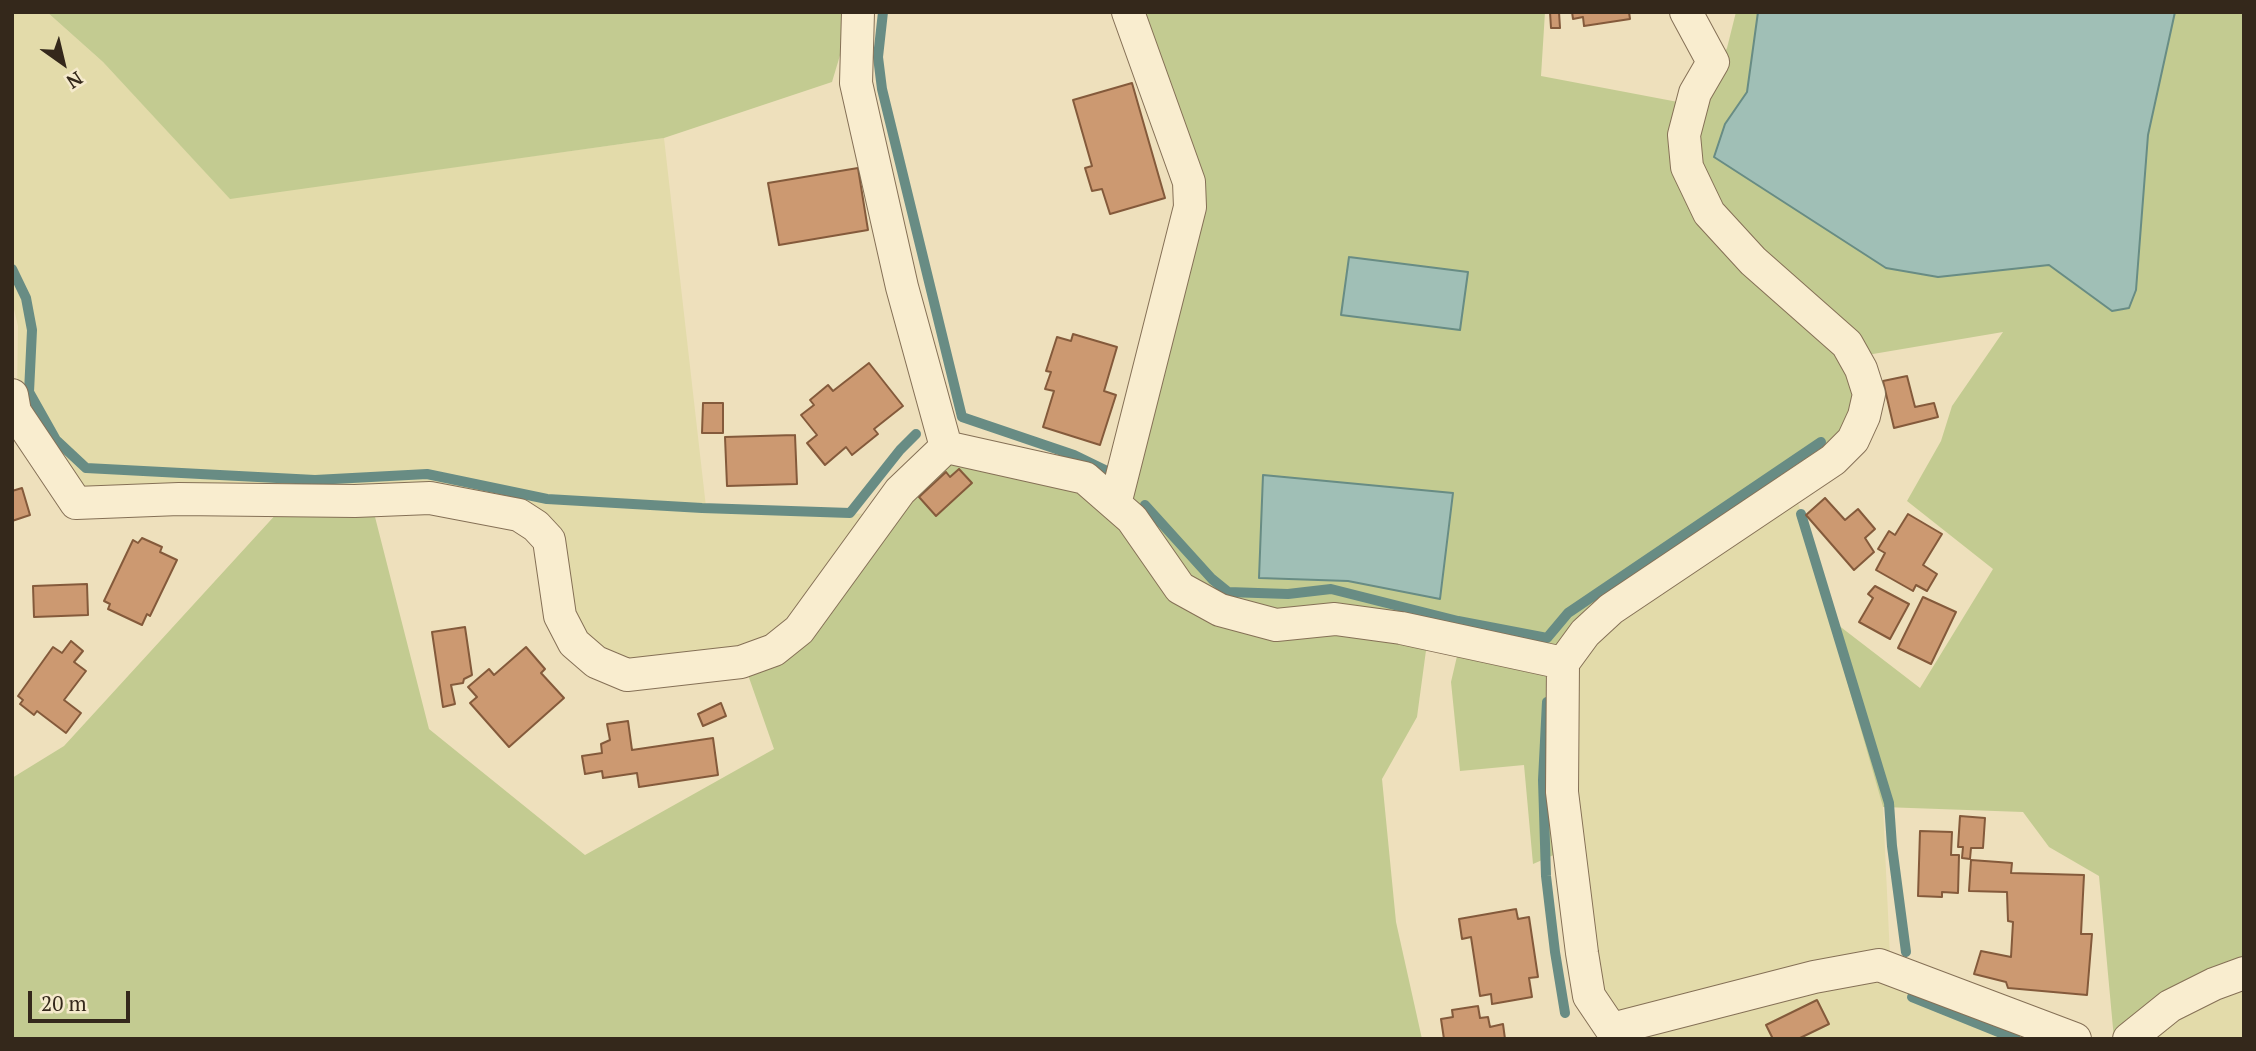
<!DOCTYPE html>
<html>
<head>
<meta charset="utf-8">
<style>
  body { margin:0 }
  #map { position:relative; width:2256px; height:1051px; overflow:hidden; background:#eee0bc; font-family:"PT Serif",serif }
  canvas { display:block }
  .frame { position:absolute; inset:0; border:14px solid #34281b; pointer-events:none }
  .north { position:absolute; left:28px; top:28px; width:70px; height:70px; -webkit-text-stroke:5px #f5eacc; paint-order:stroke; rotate:146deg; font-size:19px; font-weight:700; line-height:28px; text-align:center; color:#34281b }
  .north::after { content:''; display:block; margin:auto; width:24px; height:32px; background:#34281b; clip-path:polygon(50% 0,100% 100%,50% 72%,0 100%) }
  .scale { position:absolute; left:28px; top:991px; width:102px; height:32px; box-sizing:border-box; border:4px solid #34281b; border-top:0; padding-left:9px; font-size:21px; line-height:24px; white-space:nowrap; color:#34281b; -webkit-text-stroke:5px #f5eacc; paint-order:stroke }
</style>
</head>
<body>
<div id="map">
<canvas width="2256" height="1051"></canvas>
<div class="frame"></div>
<div class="north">N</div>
<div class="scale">20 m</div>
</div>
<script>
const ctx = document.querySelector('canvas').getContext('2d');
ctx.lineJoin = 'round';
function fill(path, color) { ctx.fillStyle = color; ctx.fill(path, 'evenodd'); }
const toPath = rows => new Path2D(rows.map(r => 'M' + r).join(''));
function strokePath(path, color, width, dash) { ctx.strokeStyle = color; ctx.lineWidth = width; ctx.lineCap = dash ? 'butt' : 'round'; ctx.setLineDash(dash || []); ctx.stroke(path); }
fill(toPath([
  [12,12,47,12,103,62,230,198,664,138,706,507,868,514,791,623,766,642,626,666,586,638,528,509,94,494,75,484,17,396,18,326,12,301],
  [1797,499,1883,807,1890,956,1618,1018,1593,975,1573,802,1579,730,1575,674,1584,654,1616,621],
  [1879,973,2041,1039,1631,1039],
  [2244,981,2244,1039,2139,1039]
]), '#e3dbaa');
fill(toPath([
  [47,12,853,12,832,82,664,138,230,199,103,62],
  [1139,12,1545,12,1541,76,1678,102,1671,156,1851,364,1860,401,1847,431,1558,649,1261,612,1195,586,1125,496,1198,204],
  [1736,12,1758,12,1747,92,1725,124,1938,277,2049,265,2112,311,2128,308,2136,290,2148,135,2175,12,2244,12,2244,966,2114,1039,2099,876,2049,847,2023,812,1883,807,1829,618,1920,688,1993,569,1907,501,1941,441,1952,406,2003,332,1867,355,1728,222,1693,144,1709,83,1727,48],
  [947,460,1097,491,1168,585,1427,643,1417,717,1382,779,1396,922,1422,1039,12,1039,12,778,64,746,279,511,374,513,429,729,585,855,774,749,747,672,896,511],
  [1458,652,1542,672,1559,686,1556,854,1533,864,1524,765,1460,771,1451,682]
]), '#c3cb91');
const water = toPath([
  [1758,12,2175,12,2148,135,2136,290,2129,308,2112,311,2049,265,1938,277,1886,268,1714,157,1725,124,1747,92,1758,12],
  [1349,257,1468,272,1460,330,1341,315,1349,257],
  [1263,475,1453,493,1440,599,1348,581,1259,578,1263,475]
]);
fill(water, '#a0bfb6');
strokePath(water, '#688c84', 2);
strokePath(toPath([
  [883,12,878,57,882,89,962,417,1074,455,1109,472],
  [12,269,26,298,32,330,29,392,56,440,86,468,315,480,427,474,547,499,702,508,850,513,900,450,916,434],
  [1145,505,1212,579,1228,592,1288,594,1331,589,1458,621,1547,638,1568,613,1821,442],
  [1801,514,1889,803,1892,846,1906,952],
  [1547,702,1543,780,1546,876,1555,952,1565,1013],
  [1912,997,2016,1039]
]), '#688c84', 10);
const building = toPath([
  [1550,12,1559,12,1560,28,1551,28,1550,12],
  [1572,12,1629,12,1630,19,1584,26,1583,17,1573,19,1572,12],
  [1132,83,1165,198,1110,214,1102,189,1092,191,1085,168,1092,166,1073,100,1132,83],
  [858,168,868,230,779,245,768,183,858,168],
  [1073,334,1117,347,1104,391,1116,395,1100,445,1043,427,1054,391,1045,389,1051,372,1046,371,1057,337,1071,341,1073,334],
  [869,363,903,406,874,429,878,434,852,455,846,447,825,465,807,443,817,435,801,415,814,405,810,400,828,385,833,391,869,363],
  [1907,376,1915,407,1934,403,1938,417,1894,428,1883,381,1907,376],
  [703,403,723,403,723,433,702,433,703,403],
  [795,435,797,484,727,486,725,437,795,435],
  [959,469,972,483,936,516,919,497,946,472,950,477,959,469],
  [22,488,30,515,12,521,12,491,22,488],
  [1825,498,1845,520,1858,509,1875,529,1865,538,1874,552,1854,570,1806,515,1825,498],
  [1908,514,1942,534,1923,565,1937,574,1927,591,1916,585,1913,591,1876,570,1885,553,1878,549,1889,531,1895,535,1908,514],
  [142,538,162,547,160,552,177,560,150,616,147,614,142,625,108,609,110,604,104,601,133,540,138,543,142,538],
  [87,584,88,615,34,617,33,586,87,584],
  [1875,586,1909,604,1890,639,1859,622,1873,598,1868,594,1875,586],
  [1923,597,1956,612,1931,664,1898,648,1923,597],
  [465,627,472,675,464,679,463,683,451,685,455,704,443,707,432,632,465,627],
  [71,641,83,651,74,662,86,671,64,700,81,713,66,733,37,711,34,715,20,704,23,700,18,696,53,647,62,653,71,641],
  [526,647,545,669,541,673,564,698,509,747,470,703,477,697,468,687,489,669,494,675,526,647],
  [721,703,726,716,703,726,698,714,721,703],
  [628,721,632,750,713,738,718,775,639,787,637,773,603,778,602,771,585,774,582,756,602,753,601,744,610,740,607,724,628,721],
  [1960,816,1985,818,1983,848,1971,848,1970,859,1962,858,1963,847,1958,847,1960,816],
  [1920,831,1952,832,1951,855,1959,855,1958,893,1942,892,1942,897,1918,896,1920,831],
  [1971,860,2012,863,2011,873,2084,875,2081,934,2092,934,2087,995,2008,988,2006,982,1974,974,1981,951,2011,957,2013,922,2008,921,2007,892,1969,891,1971,860],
  [1516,909,1518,919,1529,917,1538,977,1529,978,1532,997,1492,1004,1491,994,1480,996,1471,937,1462,939,1459,919,1516,909],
  [1817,1000,1829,1024,1798,1039,1773,1039,1766,1025,1817,1000],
  [1478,1006,1480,1018,1488,1017,1490,1027,1503,1024,1505,1039,1444,1039,1441,1019,1453,1017,1452,1010,1478,1006]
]);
fill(building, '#cc9971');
strokePath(building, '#845a3b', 2);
const street = toPath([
  [858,12,856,83,902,287,946,447],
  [12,395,15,412,76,503,179,499,355,501,430,498,519,515,536,526,549,540,560,616,574,643,596,662,627,675,741,662,774,650,799,630,900,491,946,447,1085,478,1132,519,1180,588,1220,610,1276,625,1335,619,1401,628,1563,663],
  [1115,504,1190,207,1189,182,1128,12],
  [1612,1029,1814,977,1879,965,2075,1039],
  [1618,1039,1589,996,1582,953,1562,792,1563,663,1585,633,1611,609,1833,460,1853,440,1864,416,1869,394,1861,369,1847,344,1753,261,1709,213,1687,167,1684,135,1695,93,1713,62,1686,12],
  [2129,1039,2170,1006,2214,984,2244,973]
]);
strokePath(street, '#857056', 34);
strokePath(street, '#f9edcf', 32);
</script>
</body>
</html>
